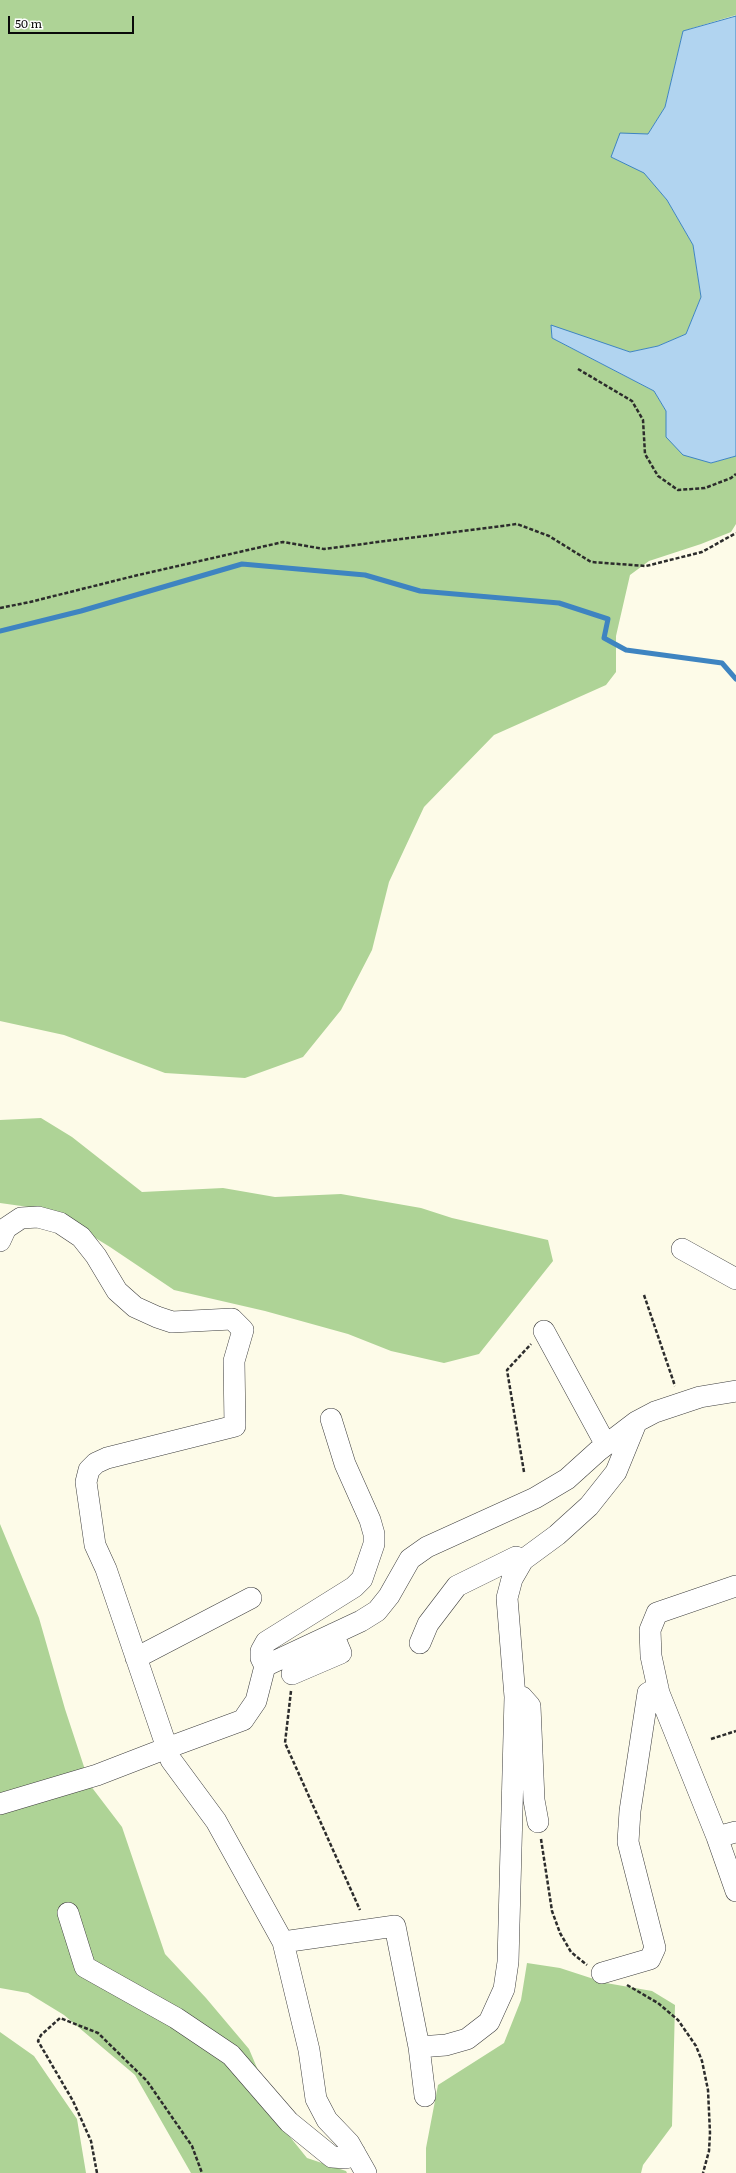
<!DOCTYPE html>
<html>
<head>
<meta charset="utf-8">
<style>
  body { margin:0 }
  #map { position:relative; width:736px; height:2173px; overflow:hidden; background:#fdfbe8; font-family:Literata,serif }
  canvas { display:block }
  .scale { position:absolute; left:8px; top:16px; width:126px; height:18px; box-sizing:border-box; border:2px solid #0a0a0a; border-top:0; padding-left:5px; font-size:12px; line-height:14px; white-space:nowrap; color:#0a0a0a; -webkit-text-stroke:3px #fff; paint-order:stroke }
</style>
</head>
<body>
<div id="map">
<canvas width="736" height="2173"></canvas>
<div class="scale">50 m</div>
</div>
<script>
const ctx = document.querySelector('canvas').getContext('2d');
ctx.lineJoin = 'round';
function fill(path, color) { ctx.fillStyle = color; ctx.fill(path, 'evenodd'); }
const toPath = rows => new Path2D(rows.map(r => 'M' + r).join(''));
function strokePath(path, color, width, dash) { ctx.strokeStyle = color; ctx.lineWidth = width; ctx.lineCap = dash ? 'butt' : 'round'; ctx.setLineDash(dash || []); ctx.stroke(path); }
fill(toPath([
  [0,0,736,0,736,15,683,31,665,107,648,134,611,157,644,172,667,200,693,245,701,297,686,334,658,346,630,352,551,326,552,338,654,391,666,411,666,437,711,463,736,456,736,524,731,532,701,544,649,561,630,575,616,636,616,672,606,685,494,735,424,807,389,882,372,950,341,1010,303,1057,245,1078,165,1073,64,1035,0,1021],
  [41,1118,72,1137,142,1192,223,1188,275,1197,341,1194,421,1208,452,1218,548,1240,553,1261,479,1354,444,1363,391,1351,348,1334,265,1311,174,1290,110,1247,50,1210,0,1203,0,1120],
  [0,1524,39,1618,65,1709,90,1785,122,1827,165,1954,206,1998,249,2049,282,2127,307,2158,346,2171,347,2173,191,2173,135,2075,64,2015,28,1993,0,1988],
  [527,1963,560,1968,606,1983,652,1991,675,2005,672,2126,643,2165,641,2173,426,2173,426,2148,438,2085,504,2043,521,2000],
  [0,2032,34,2056,77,2119,86,2173,0,2173]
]), '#aed396');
const water = toPath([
  [736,16,736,456,711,463,683,455,666,437,666,411,654,391,552,338,551,325,630,352,658,346,686,334,701,297,693,245,667,200,644,173,611,157,620,133,648,134,665,107,683,31,736,16]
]);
fill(water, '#b1d4f0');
strokePath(water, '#3e84c1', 1);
strokePath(toPath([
  [0,631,81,611,242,564,365,575,420,591,559,603,608,619,604,638,626,650,722,663,736,679]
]), '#3e84c1', 5);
const minor = toPath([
  [0,1241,6,1228,21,1218,38,1217,60,1223,81,1237,96,1256,117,1291,135,1307,157,1317,172,1322,232,1319,243,1330,234,1361,235,1426,107,1458,96,1463,89,1470,86,1482,95,1545,106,1569,167,1748,243,1720,256,1701,265,1666,361,1621,377,1611,389,1596,410,1559,427,1547,535,1498,567,1479,598,1451,636,1422,655,1412,700,1397,736,1391],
  [682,1249,736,1279],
  [544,1331,606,1445],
  [736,1586,657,1613,650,1630,651,1656,659,1693,717,1837,736,1891],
  [420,1643,428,1624,457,1586,516,1557,523,1560],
  [136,1658,251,1598],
  [265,1666,261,1658,261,1651,266,1642,354,1587,362,1579,374,1544,374,1534,370,1520,345,1464,331,1419],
  [292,1674,341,1653,333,1634],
  [515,1697,522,1697,530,1706,534,1800,538,1822],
  [0,1804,97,1775,167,1748,171,1760,216,1821,283,1942,395,1926,419,2047,446,2045,467,2039,489,2022,504,1989,508,1962,515,1697,507,1598,512,1579,523,1560,557,1535,589,1506,616,1472,636,1423],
  [717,1837,736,1832],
  [68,1913,85,1967,176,2018,231,2055,289,2122,332,2157,346,2158,355,2153],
  [283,1942,309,2050,316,2099,327,2120,349,2143,366,2173],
  [602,1973,650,1959,655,1948,628,1842,630,1811,648,1693,658,1688],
  [419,2047,425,2096]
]);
strokePath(minor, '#3d3d3d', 22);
strokePath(toPath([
  [578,369,632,401,643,420,645,454,658,476,678,490,705,488,731,478,736,474],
  [0,608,30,602,134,576,283,542,324,549,517,524,549,536,591,562,646,566,702,552,736,533],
  [644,1295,675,1386],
  [524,1472,507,1370,531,1344],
  [291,1691,285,1743,360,1910],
  [711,1739,736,1731],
  [541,1839,552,1911,560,1933,571,1952,587,1965],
  [627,1985,658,2003,678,2020,696,2046,702,2061,708,2090,710,2133,709,2151,703,2173],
  [97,2173,91,2141,83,2123,73,2101,38,2041,41,2035,60,2018,98,2033,147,2081,192,2146,202,2173]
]), '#2c2c2c', 2.5, [4, 2]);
strokePath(minor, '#fff', 21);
</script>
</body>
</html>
